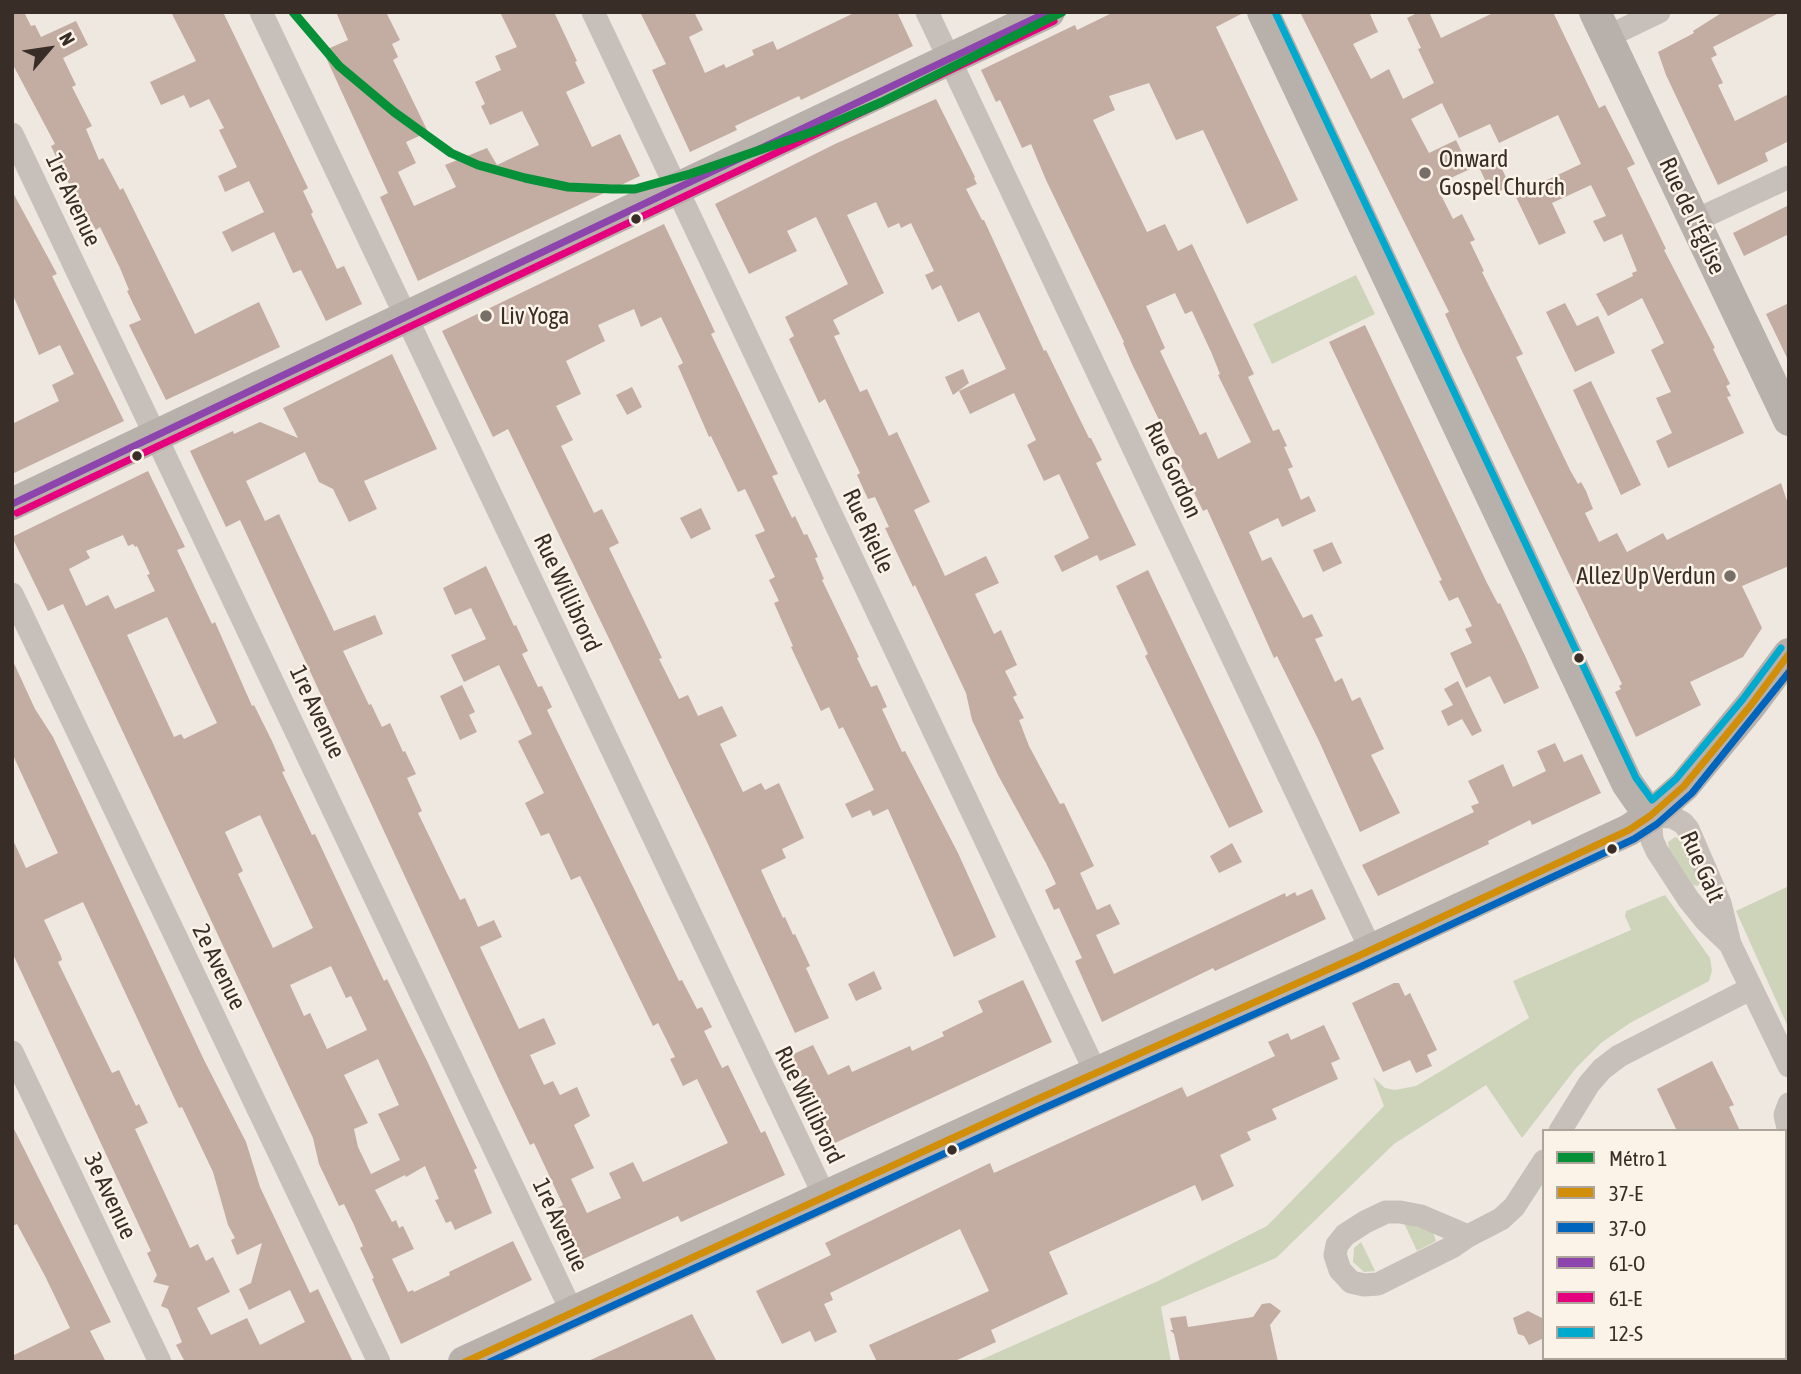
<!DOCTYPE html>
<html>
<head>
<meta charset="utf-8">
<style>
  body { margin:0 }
  #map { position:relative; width:1801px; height:1374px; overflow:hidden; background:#eee8e1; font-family:"Asap Condensed",sans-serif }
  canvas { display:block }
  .frame { position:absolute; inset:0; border:14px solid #382d27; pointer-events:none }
  .legend { position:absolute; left:1542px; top:1129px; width:245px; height:231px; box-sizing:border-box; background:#fbf3e8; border:2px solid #ada49b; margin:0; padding:9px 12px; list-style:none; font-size:21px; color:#382d27 }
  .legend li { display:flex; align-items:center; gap:14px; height:35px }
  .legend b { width:35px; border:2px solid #ada49b }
  .north { position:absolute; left:14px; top:14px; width:70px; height:70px; -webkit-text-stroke:5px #fbf3e8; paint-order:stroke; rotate:61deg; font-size:19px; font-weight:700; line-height:28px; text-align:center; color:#382d27 }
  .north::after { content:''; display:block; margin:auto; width:24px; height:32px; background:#382d27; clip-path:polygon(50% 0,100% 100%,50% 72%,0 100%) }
</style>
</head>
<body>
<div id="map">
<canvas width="1801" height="1374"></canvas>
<div class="frame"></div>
<ul class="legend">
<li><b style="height:9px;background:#069037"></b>Métro 1</li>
<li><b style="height:9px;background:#d18e08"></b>37-E</li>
<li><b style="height:9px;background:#0065bd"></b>37-O</li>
<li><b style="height:9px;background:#8e44ad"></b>61-O</li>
<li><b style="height:9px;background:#e5007d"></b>61-E</li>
<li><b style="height:9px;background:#00a9ce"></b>12-S</li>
</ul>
<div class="north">N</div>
</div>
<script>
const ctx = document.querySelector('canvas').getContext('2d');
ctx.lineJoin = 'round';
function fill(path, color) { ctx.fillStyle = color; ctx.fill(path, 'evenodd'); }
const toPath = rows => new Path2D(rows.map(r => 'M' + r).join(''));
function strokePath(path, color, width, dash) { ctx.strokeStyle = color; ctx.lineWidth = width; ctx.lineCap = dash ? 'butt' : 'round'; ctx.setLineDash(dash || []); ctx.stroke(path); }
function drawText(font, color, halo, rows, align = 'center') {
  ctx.font = font + ' "Asap Condensed",sans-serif'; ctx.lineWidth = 5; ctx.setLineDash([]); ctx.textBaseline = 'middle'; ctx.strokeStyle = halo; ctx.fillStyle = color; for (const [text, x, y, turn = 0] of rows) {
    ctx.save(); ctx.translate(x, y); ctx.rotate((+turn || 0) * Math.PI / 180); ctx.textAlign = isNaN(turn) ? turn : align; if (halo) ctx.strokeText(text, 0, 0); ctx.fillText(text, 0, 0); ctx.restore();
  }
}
fill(toPath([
  [1356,275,1375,314,1272,364,1253,324],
  [1675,837,1681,839,1701,880,1698,886,1693,885,1669,849,1668,842],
  [1789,886,1789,1029,1736,911],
  [1665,895,1710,958,1712,971,1709,981,1630,1023,1601,1043,1576,1068,1522,1138,1486,1085,1394,1144,1276,1258,1161,1307,1171,1362,976,1362,1156,1282,1267,1226,1384,1106,1373,1077,1385,1088,1395,1090,1416,1086,1529,1018,1513,981,1631,930,1625,916,1626,911],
  [1404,1223,1433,1232,1436,1241,1417,1251],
  [1361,1242,1368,1256,1375,1271,1364,1272,1353,1262,1354,1248],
  [1789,1284,1789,1362,1700,1362,1707,1358,1785,1358,1785,1286]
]), '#ced4ba');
fill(toPath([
  [12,12,24,12,31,26,35,25,41,37,76,21,88,45,63,58,76,85,72,87,92,126,86,129,99,160,103,158,120,190,123,188,195,334,259,302,280,347,166,400,129,325,141,320,127,291,129,290,120,268,100,227,96,230,70,186,51,146,55,144,12,63],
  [171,12,223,12,308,188,303,191,313,212,311,214,337,269,344,266,362,304,326,321,301,270,293,273,274,232,232,252,222,232,264,212,249,181,225,192,218,176,237,167,219,130,224,128,209,99,190,108,184,95,161,105,150,82,196,61],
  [336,12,386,12,400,40,392,44,398,57,393,60,428,132,406,142,416,163,398,172,414,206,456,187,445,165,487,148,497,165,539,145,522,111,490,125,481,106,485,104,475,82,501,70,495,56,517,47,500,12,554,12,577,61,575,62,585,83,566,92,592,147,620,134,640,176,418,281,380,197,388,193,323,51,348,40],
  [640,12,694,12,703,30,689,37,705,73,724,64,726,68,754,55,752,50,773,41,777,50,856,12,897,12,913,46,801,100,799,96,735,126,737,130,690,152,652,70,666,64],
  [1114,12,1245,12,1216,27,1298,200,1247,224,1203,130,1176,140,1149,83,1109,96,1115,110,1093,120,1147,232,1165,224,1178,251,1192,244,1254,374,1248,377,1258,399,1273,431,1279,429,1287,446,1284,447,1293,467,1288,469,1301,500,1309,496,1316,511,1282,527,1278,518,1249,532,1262,561,1271,557,1303,618,1312,614,1323,636,1315,639,1335,682,1342,678,1352,701,1360,697,1384,749,1371,755,1400,813,1360,832,1319,741,1277,656,1274,658,1207,509,1203,511,1132,364,1123,343,1124,342,1046,180,1031,144,1022,148,1000,100,996,102,981,70,1075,25,1077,30],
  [1175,293,1185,314,1192,311,1212,354,1220,374,1218,375,1251,442,1218,459,1206,432,1200,435,1160,351,1165,348,1146,306],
  [1300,12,1369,12,1378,32,1353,44,1371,79,1389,69,1403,99,1434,83,1418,49,1421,48,1407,18,1419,12,1429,12,1441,38,1495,12,1553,12,1599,108,1605,105,1635,164,1627,168,1666,249,1664,250,1715,348,1713,349,1730,384,1726,386,1731,396,1727,397,1744,433,1668,468,1656,441,1672,433,1656,398,1671,392,1651,350,1664,343,1642,298,1608,316,1596,294,1633,276,1632,273,1637,271,1622,234,1604,242,1593,221,1606,216,1591,185,1552,203,1566,233,1539,245,1515,195,1581,164,1558,115,1499,143,1490,124,1459,138,1442,103,1411,119,1429,153,1456,140,1470,169,1436,185,1453,219,1462,214,1475,240,1470,242,1484,271,1482,272,1523,354,1516,357,1570,470,1578,484,1581,482,1586,491,1593,509,1585,513,1599,542,1617,533,1627,552,1663,533,1667,540,1781,483,1789,507,1789,566,1742,586,1762,628,1743,657,1690,682,1701,705,1636,737,1615,692,1621,689,1619,686,1622,684,1460,347,1445,314,1449,312],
  [1723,12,1781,12,1713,47,1717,55,1711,58,1723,83,1718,85,1735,121,1789,94,1789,141,1765,153,1768,161,1718,185,1666,75,1658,52,1694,33,1693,31],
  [936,99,975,177,974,178,977,184,966,189,982,220,984,220,1044,351,1046,350,1089,438,1091,438,1102,460,1096,463,1136,545,1100,561,1097,555,1062,572,1054,556,1089,538,1059,474,1044,481,1027,445,1036,440,1014,393,970,414,959,391,1006,369,979,312,958,322,941,285,932,290,925,275,934,271,911,223,901,228,899,223,888,228,876,202,847,215,884,293,833,320,840,334,834,336,860,392,867,389,889,436,897,432,930,502,914,510,945,576,986,556,999,583,975,594,994,634,1001,630,1017,665,1005,671,1017,695,1013,697,1024,718,1019,720,1029,746,1060,804,1064,803,1094,866,1080,873,1097,910,1110,904,1120,924,1096,935,1114,974,1285,893,1286,897,1295,892,1297,896,1312,889,1326,919,1215,971,1213,968,1102,1022,1075,961,1082,958,1059,908,1054,910,1045,890,1056,884,1046,863,998,775,972,720,966,693,915,585,913,587,885,528,889,527,875,497,868,499,857,475,860,473,825,399,819,403,789,339,794,336,785,317,848,284,816,217,787,231,797,251,749,274,715,204,835,144],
  [1496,156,1510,186,1492,195,1478,165],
  [12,191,57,274,52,276,124,421,12,474,12,424,59,401,52,385,74,374,60,345,39,355,12,293],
  [1789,205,1789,234,1744,256,1733,233],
  [664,224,715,332,711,334,778,474,772,476,792,518,795,516,804,535,807,534,818,557,815,558,824,579,822,580,859,657,857,658,871,687,877,685,887,707,882,709,902,752,905,751,958,853,996,937,954,957,888,809,873,816,870,810,852,818,845,804,874,790,843,727,839,729,829,707,821,711,791,647,793,646,774,603,779,601,769,580,775,577,755,535,765,531,745,489,738,492,711,436,709,437,678,366,683,363,661,317,641,327,634,309,598,325,605,341,566,361,581,394,556,406,573,440,561,446,594,513,602,509,619,543,609,548,662,658,659,659,679,699,688,695,698,716,722,706,737,736,720,744,743,792,761,783,765,790,779,783,804,838,782,849,786,858,761,870,783,918,785,917,793,935,795,934,810,966,806,968,829,1018,795,1033,707,842,508,429,493,437,442,331],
  [1565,303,1577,326,1598,316,1615,353,1575,372,1546,312],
  [1789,303,1789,362,1766,314],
  [1365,325,1487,583,1498,604,1500,603,1526,658,1539,688,1504,704,1490,676,1466,688,1450,653,1472,643,1465,629,1472,626,1458,597,1449,601,1439,581,1442,580,1329,342],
  [392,354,437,449,364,481,377,509,349,522,333,489,319,482,305,452,246,481,265,521,279,514,334,631,375,615,383,634,343,651,369,705,371,704,382,727,390,723,403,752,405,751,416,774,407,778,422,811,418,813,460,900,465,898,478,927,494,920,502,937,480,947,519,1029,544,1018,556,1044,530,1055,544,1085,553,1081,560,1095,577,1087,590,1116,574,1125,594,1168,571,1179,587,1213,621,1198,609,1173,633,1162,643,1182,728,1143,697,1079,683,1086,670,1059,675,1057,658,1023,653,1026,580,876,571,880,549,833,541,836,525,803,544,793,518,741,532,734,499,665,464,682,451,655,486,639,471,608,455,615,443,588,486,566,514,626,516,625,528,651,522,654,538,687,542,686,552,707,547,710,577,772,679,981,682,980,697,1009,702,1007,712,1027,704,1031,722,1068,728,1065,761,1133,765,1131,785,1175,681,1222,678,1216,579,1261,556,1209,563,1205,534,1143,530,1145,500,1082,240,520,226,527,190,451,233,431,234,434,260,422,298,438,283,408],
  [963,369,969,383,953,395,945,377],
  [1591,381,1641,485,1621,495,1573,390],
  [632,387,642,407,627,415,616,395],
  [148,471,185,547,177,550,212,624,215,622,252,706,254,705,272,741,285,771,282,772,312,835,315,834,384,981,387,979,428,1063,477,1168,474,1170,492,1213,455,1230,451,1221,446,1223,435,1200,439,1199,425,1166,406,1177,405,1175,375,1190,392,1222,396,1220,399,1228,403,1226,414,1249,392,1259,408,1292,413,1290,414,1292,450,1275,449,1272,513,1241,532,1280,401,1344,372,1279,374,1278,360,1248,363,1246,354,1225,344,1204,339,1206,319,1164,313,1138,63,604,48,611,12,537],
  [123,535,128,546,133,544,135,547,137,546,150,574,147,575,155,591,115,609,108,595,86,606,69,569,90,558,86,551],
  [167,617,217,723,184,739,181,734,174,737,127,635],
  [260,815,313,928,273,948,238,874,243,871,225,832],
  [331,966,346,998,351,996,367,1030,327,1049,310,1013,304,1016,290,985],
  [378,1059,399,1105,378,1114,400,1160,371,1174,358,1147,354,1129,368,1123,344,1075],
  [701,508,711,529,691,539,680,518],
  [1332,542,1342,563,1323,572,1313,550],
  [1148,570,1263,812,1229,828,1145,656,1148,654,1116,586],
  [12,659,35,709,53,737,204,1060,246,1142,260,1187,310,1293,318,1289,353,1362,185,1362,176,1345,182,1342,168,1309,161,1306,169,1286,153,1282,157,1275,147,1253,151,1251,12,952,12,838,26,868,58,853,12,753],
  [83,902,179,1108,182,1107,213,1172,228,1225,235,1238,231,1240,237,1255,262,1243,251,1283,239,1289,249,1310,290,1290,305,1322,260,1345,247,1318,211,1335,197,1308,230,1292,213,1257,206,1261,198,1244,190,1248,135,1129,148,1123,139,1104,136,1106,119,1070,112,1073,58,962,62,960,61,956,44,920],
  [1458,681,1482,731,1472,736,1462,719,1448,726,1441,711,1453,705,1444,689],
  [462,685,475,712,469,715,477,732,460,740,440,696],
  [1555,743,1564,762,1582,754,1601,793,1532,825,1530,820,1488,841,1489,844,1378,896,1362,865,1474,812,1471,806,1479,803,1468,781,1503,764,1513,787,1546,771,1537,751],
  [1232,843,1242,862,1219,873,1210,856],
  [874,971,882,989,856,1001,848,984],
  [1023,980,1052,1042,835,1143,803,1076,795,1080,785,1058,813,1045,828,1075,849,1065,852,1072,910,1046,912,1051,944,1036,942,1032,983,1012,978,1001],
  [1394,983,1399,983,1405,996,1410,993,1437,1050,1427,1055,1432,1066,1416,1073,1410,1060,1383,1072,1352,1003],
  [1324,1025,1340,1059,1331,1063,1338,1079,1272,1109,1277,1119,1247,1132,1251,1140,1220,1155,1234,1186,1202,1201,1195,1185,1049,1252,1068,1294,991,1330,996,1342,953,1362,877,1362,869,1345,989,1291,960,1229,830,1293,833,1300,824,1304,837,1332,815,1342,810,1331,782,1344,756,1291,831,1255,825,1243,990,1163,994,1173,1182,1087,1187,1097,1275,1056,1268,1042,1288,1033,1291,1040],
  [1712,1061,1734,1105,1729,1107,1740,1131,1677,1131,1657,1089],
  [12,1125,111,1322,90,1331,106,1362,12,1362,12,1356,70,1328,45,1276,17,1224,12,1226],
  [1270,1303,1281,1311,1270,1325,1278,1362,1180,1362,1174,1334,1170,1330,1173,1330,1170,1318,1186,1316,1188,1327,1253,1317,1262,1304],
  [1528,1311,1544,1319,1544,1338,1529,1345,1524,1336,1518,1334,1513,1318],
  [692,1314,717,1362,586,1362]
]), '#c3aca1');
strokePath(toPath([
  [261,12,825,1197],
  [593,12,1096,1073],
  [927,12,1371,950],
  [1607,37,1659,12],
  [12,134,573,1314],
  [1694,221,1789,177],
  [12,594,379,1362],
  [1730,944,1706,921,1689,900,1657,851,1652,840,1650,816,1672,817,1683,823,1688,829,1720,903,1730,944,1789,1066],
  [12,1052,160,1362],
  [1789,1104,1785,1115,1789,1132],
  [1560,1131,1589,1084,1602,1069,1619,1056,1750,989],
  [1468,1236,1421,1216,1400,1212,1386,1212,1365,1222,1345,1235,1337,1245,1335,1255,1340,1270,1351,1282,1364,1285,1378,1284,1452,1247,1468,1236,1501,1219,1514,1207,1544,1161]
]), '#c7c0ba', 23);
strokePath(toPath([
  [1263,12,1627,783,1650,816],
  [1595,12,1789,420],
  [12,504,1049,12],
  [464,1362,1031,1102,1356,957,1629,830,1650,816,1684,786,1751,705,1789,654]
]), '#b8b0aa', 32);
strokePath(toPath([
  [465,1362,1031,1102,1356,957,1629,830,1650,816,1684,786,1751,705,1789,654]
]), '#d18e08', 7);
strokePath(toPath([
  [490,1362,1035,1112,1360,967,1634,839,1657,824,1692,793,1789,672]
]), '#0065bd', 7);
strokePath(toPath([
  [12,504,1048,12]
]), '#8e44ad', 7);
strokePath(toPath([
  [17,513,1054,21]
]), '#e5007d', 7);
strokePath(toPath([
  [1275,12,1636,778,1652,800,1676,779,1743,699,1781,648]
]), '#00a9ce', 7);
strokePath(toPath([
  [293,12,339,66,394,112,451,153,478,165,525,178,568,187,612,189,635,189,690,174,815,131,882,102,1062,12]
]), '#069037', 9);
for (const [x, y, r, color] of [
  [1425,173,7,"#786e68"],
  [636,219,6,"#382d27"],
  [486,316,7,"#786e68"],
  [137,456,6,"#382d27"],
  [1730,576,7,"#786e68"],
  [1579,658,6,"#382d27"],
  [1612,849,6,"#382d27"],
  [952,1150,6,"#382d27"]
]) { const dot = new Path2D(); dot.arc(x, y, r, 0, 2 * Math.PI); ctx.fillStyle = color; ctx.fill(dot); strokePath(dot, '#fbf3e8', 2.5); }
drawText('24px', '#382d27', '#fbf3e8', [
  ["Onward",1439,159],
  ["Gospel Church",1439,187],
  ["Liv Yoga",500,316],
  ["Allez Up Verdun",1716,576,"right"]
], 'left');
drawText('24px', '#382d27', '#fbf3e8', [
  ["1re Avenue",73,200,65],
  ["Rue de l'Église",1692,216,65],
  ["Rue Gordon",1173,470,65],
  ["Rue Rielle",868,531,65],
  ["Rue Willibrord",567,593,65],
  ["1re Avenue",317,712,65],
  ["Rue Galt",1702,867,66],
  ["2e Avenue",219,967,64],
  ["Rue Willibrord",809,1105,64],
  ["3e Avenue",110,1196,65],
  ["1re Avenue",560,1225,65]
]);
</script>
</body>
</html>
